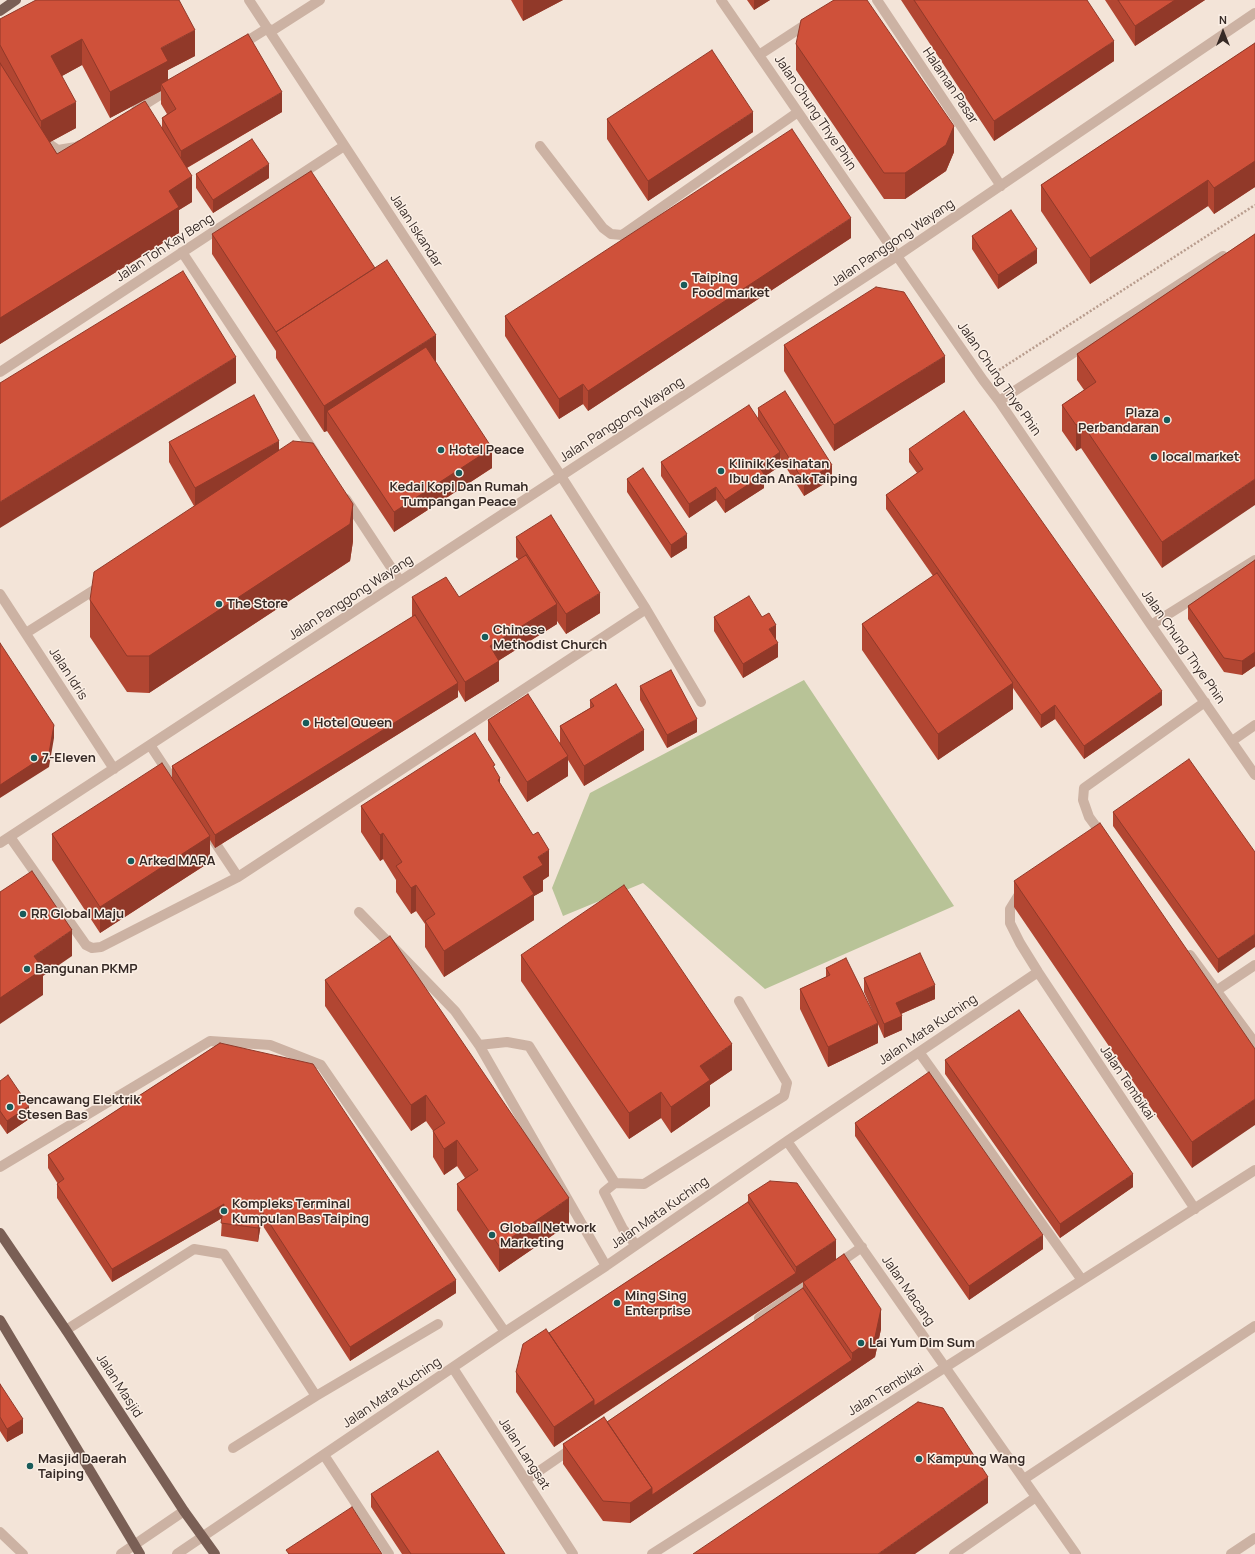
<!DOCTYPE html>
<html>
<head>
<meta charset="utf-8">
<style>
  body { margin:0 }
  #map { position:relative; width:1255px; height:1554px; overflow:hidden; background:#f3e4d8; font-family:Manrope,sans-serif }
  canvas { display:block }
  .north { position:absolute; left:1203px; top:12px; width:40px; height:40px; -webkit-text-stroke:3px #fbefe5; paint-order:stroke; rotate:0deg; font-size:11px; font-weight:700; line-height:16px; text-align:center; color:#362a26 }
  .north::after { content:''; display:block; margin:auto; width:14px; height:18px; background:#362a26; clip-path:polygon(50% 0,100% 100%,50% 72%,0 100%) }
</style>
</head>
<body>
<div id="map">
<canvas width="1255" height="1554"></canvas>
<div class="north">N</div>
</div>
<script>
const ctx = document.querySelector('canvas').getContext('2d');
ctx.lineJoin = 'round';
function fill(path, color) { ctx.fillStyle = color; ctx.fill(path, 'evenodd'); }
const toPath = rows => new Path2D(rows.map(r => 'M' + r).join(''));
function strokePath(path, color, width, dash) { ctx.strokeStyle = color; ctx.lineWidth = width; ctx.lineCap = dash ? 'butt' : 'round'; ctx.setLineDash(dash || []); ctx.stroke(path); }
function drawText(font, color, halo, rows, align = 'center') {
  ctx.font = font + ' Manrope,sans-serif'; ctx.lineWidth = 3; ctx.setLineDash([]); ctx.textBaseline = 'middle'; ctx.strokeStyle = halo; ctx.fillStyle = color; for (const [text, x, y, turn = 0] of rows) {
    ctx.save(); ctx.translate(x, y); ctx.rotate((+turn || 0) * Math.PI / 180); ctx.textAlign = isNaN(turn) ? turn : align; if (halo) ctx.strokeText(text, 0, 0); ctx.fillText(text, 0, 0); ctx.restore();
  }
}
fill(toPath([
  [804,680,954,906,765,989,643,883,563,916,552,888,590,793]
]), '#b8c397');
strokePath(toPath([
  [999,370,1255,205]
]), '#b89c8d', 2.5, [2, 2]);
strokePath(toPath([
  [249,0,561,476,646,609,701,702],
  [721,0,897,256,983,380,999,401,1151,625,1255,775],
  [877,0,1001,186],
  [270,32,320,0],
  [239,46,268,28],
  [759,55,811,21],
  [136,110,171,88],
  [42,139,58,150,76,147,80,145],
  [540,146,603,228,611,234,622,235,798,112],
  [182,252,315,453],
  [0,372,344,146],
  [999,401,1223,256],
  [346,499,400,581],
  [0,594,114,769],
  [1151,625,1255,560],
  [26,633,102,585],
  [1232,741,1255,725],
  [150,745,179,789],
  [210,835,238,877],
  [1103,836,1089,817,1083,800,1084,788,1205,702],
  [10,837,86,945,92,948,101,947,238,877,646,609],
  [0,843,897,256,1255,13],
  [1021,893,1018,896,1010,909,1010,923,1020,943,1038,972,1195,1209],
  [359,912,455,1011,479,1045,606,1266],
  [1190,955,1255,1043],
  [1216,991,1255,965],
  [479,1045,507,1042,529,1046,615,1183,644,1184,784,1096,787,1083,739,1001],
  [919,1052,1082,1280],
  [787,1141,1076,1554],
  [0,1167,210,1041,270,1045,321,1065,505,1332],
  [615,1183,604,1192,623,1229,636,1245],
  [835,1266,862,1247],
  [759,1318,814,1280],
  [66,1330,194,1249,224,1254,316,1396],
  [453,1368,573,1554],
  [233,1448,316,1396,438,1324],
  [324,1455,389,1554],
  [1024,1479,1255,1326],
  [526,1480,574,1447],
  [0,1532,23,1554],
  [121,1554,184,1511],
  [177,1554,505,1332,606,1266,787,1141,1038,972],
  [652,1554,1255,1170],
  [954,1554,1036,1497],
  [1231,1554,1255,1538]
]), '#ccb2a3', 10);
strokePath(toPath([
  [0,11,16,0],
  [0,1233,66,1330,184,1511,215,1554],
  [0,1320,140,1554]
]), '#7a5f55', 10);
fill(toPath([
  [511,0,563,0,523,21],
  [747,0,770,0,754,10],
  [901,0,1087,0,1114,61,994,141],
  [1105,0,1205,0,1135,46],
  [0,19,195,56,168,70,168,80,282,112,187,168,192,202,179,210,179,233,0,344],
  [82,65,110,118,161,91,161,104,167,114,162,118,162,128,57,154,50,142,76,128,62,76],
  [1255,43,1255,187,1214,214,1208,206,1090,284,1041,211,1041,185],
  [796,44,954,152,946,171,905,199,884,199,796,70],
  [607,119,753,132,648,201,607,139],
  [196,174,269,178,213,213,196,188],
  [212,234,436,361,435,361,492,468,394,532,327,431,324,432,276,358,276,351,212,254],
  [1255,234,1162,568,1081,448,1076,451,1062,431,1062,405,1084,390,1077,380,1077,354],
  [972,236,1037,263,998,289,972,249],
  [851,238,588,411,583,404,559,419,505,336,505,316],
  [784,345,945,382,834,451,784,371],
  [758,408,832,479,804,496,780,458,780,466,764,477,764,488,725,513,716,500,689,518,661,476,661,462,758,418],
  [169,442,279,450,353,541,350,561,149,693,127,692,90,637,90,600,194,506,169,462],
  [909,449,1162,705,1084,759,1055,719,1041,728,1013,688,1013,709,938,760,862,650,862,624,933,576,886,509,886,495,917,473,909,462],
  [627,479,687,548,671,558,627,492],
  [516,537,600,613,566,634,557,621,557,624,498,661,499,681,465,702,458,690,458,697,215,848,210,840,210,862,100,933,52,860,52,834,172,779,172,766,412,617,412,597,459,597,519,560,516,557],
  [1255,560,1255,666,1242,675,1224,672,1188,619,1188,606],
  [714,617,762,617,776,639,775,639,778,657,743,678,714,631],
  [640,686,697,732,667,748,640,700],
  [590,700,644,750,584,786,568,760,568,776,527,802,488,740,488,720,560,743,560,726,590,708],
  [495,770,500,784,549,876,543,880,543,891,534,896,534,920,444,977,425,947,425,924,416,911,411,914,396,892,396,880,383,859,380,861,361,832,361,806],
  [1113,812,1255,852,1218,973,1113,826],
  [1014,881,1255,1049,1192,1168,1014,907],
  [521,955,732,1070,710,1085,710,1106,671,1133,661,1118,629,1139,521,981],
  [826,968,878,1043,828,1067,800,1009,800,989,826,977],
  [864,978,935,999,901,1014,902,1030,884,1038,864,992],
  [325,980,569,1224,499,1272,457,1210,457,1184,465,1178,457,1166,444,1175,433,1157,433,1131,426,1121,411,1131,325,1006],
  [220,1043,456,1293,350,1361,261,1223,258,1242,221,1236,222,1218,112,1282,57,1198,57,1184,58,1184,48,1168,48,1155],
  [945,1060,1133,1187,1060,1238,945,1074],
  [0,1081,29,1119,7,1134,0,1124],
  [855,1123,1043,1249,969,1300,855,1136],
  [748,1195,836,1260,881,1329,875,1357,630,1523,603,1521,563,1464,563,1444,607,1422,803,1288,803,1282,806,1280,554,1447,516,1392,516,1372,549,1333,748,1202],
  [0,1384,23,1433,7,1442,0,1431],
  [371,1494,505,1554,402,1554,371,1507]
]), '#b24632');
fill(toPath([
  [523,0,563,0,523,21],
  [754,0,770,0,754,10],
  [1175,0,1205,0,1135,46,1135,26],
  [195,30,195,56,168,70,168,87,161,84,161,91,110,118,110,92,161,48],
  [82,39,82,65,51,82,51,56],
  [1114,41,1114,61,994,141,994,121],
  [282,92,282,112,181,171,181,151],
  [76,102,76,128,41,147,41,121],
  [753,112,753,132,648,201,648,181],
  [954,126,954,152,946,171,905,199,905,173],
  [1255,161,1255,187,1214,214,1214,188],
  [269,164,269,178,213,213,213,200],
  [192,176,192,202,179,210,179,233,0,344,0,318,169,191],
  [1208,180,1208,206,1090,284,1090,258],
  [851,218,851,238,588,411,588,391],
  [1037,249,1037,263,998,289,998,275],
  [436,335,436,361,336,425,327,411,327,431,324,432,324,406],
  [945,356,945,382,834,451,834,425],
  [236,357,236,383,0,528,0,502],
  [583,384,583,404,559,419,559,399],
  [1081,422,1081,448,1076,451,1076,425],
  [279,441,279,461,195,508,195,488],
  [492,448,492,468,394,532,394,512],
  [780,452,780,466,764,477,764,488,725,513,725,500,759,467],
  [832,465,832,479,804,496,804,482],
  [1255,479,1255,505,1162,568,1162,542],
  [716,487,716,500,689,518,689,504],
  [353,504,353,541,350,561,149,693,149,656],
  [687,534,687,548,671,558,671,545],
  [600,593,600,613,566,634,566,614],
  [557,604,557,624,490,666,490,646],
  [776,625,776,639,769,643,769,629],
  [778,643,778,657,743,678,743,664],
  [1255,652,1255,666,1242,675,1242,661],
  [499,661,499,681,465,702,465,682],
  [458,683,458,697,215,848,215,835],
  [1013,683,1013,709,938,760,938,734],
  [1162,691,1162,705,1084,759,1084,746],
  [1055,705,1055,719,1041,728,1041,715],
  [697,719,697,732,667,748,667,735],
  [54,725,54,738,49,767,0,798,0,785],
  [644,730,644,750,584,786,584,766],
  [568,756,568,776,527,802,527,782],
  [500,778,500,804,498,780],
  [383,833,383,859,380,861,380,835],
  [210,836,210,862,100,933,100,907],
  [549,850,549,876,543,880,543,891,534,896,534,920,444,977,444,951,523,877,538,857],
  [416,885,416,911,411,914,411,888],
  [72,930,72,956,43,976,43,995,0,1024,0,998,34,956],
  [1255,934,1255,947,1218,973,1218,959],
  [935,985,935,999,896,1016,896,1003],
  [902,1016,902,1030,884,1038,884,1024],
  [878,1023,878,1043,828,1067,828,1047],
  [732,1044,732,1070,710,1085,710,1106,671,1133,671,1107,700,1066],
  [661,1092,661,1118,629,1139,629,1113],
  [426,1095,426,1121,411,1131,411,1105],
  [1255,1099,1255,1125,1192,1168,1192,1142],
  [29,1106,29,1119,7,1134,7,1121],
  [457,1140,457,1166,444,1175,444,1149],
  [1133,1174,1133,1187,1060,1238,1060,1224],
  [569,1198,569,1224,499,1272,499,1246],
  [224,1204,224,1217,112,1282,112,1269],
  [261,1210,261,1223,258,1242,258,1228],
  [1043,1235,1043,1249,969,1300,969,1286],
  [836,1240,836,1260,594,1420,594,1406,796,1273,796,1267],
  [456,1280,456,1293,350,1361,350,1347],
  [881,1309,881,1329,875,1357,652,1508,652,1495,852,1360,852,1353],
  [594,1400,594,1420,554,1447,554,1427],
  [23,1419,23,1433,7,1442,7,1429],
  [988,1477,988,1503,915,1554,878,1554],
  [652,1488,652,1508,630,1523,630,1503]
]), '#913929');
const building = toPath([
  [36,0,179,0,195,30,161,48,168,61,110,92,82,39,51,56,76,102,41,121,0,45,0,19,36,0],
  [834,0,867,0,954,126,946,145,905,173,884,173,796,44,801,20,834,0],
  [914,0,1087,0,1114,41,994,121,914,0],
  [1118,0,1175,0,1135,26,1118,0],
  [248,34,282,92,181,151,162,118,176,109,161,84,248,34],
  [1255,43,1255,161,1214,188,1208,180,1090,258,1041,185,1255,43],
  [712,50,753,112,648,181,607,119,712,50],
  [0,63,57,154,145,101,192,176,169,191,179,207,0,318,0,63],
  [792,129,851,218,588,391,583,384,559,399,505,316,792,129],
  [252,139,269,164,213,200,196,174,252,139],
  [311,171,375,268,276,332,212,234,311,171],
  [1011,210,1037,249,998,275,972,236,1011,210],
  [1255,234,1255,479,1162,542,1081,422,1076,425,1062,405,1096,382,1077,354,1255,234],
  [387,260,436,335,324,406,276,332,387,260],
  [183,271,236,357,0,502,0,383,183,271],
  [876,287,904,292,945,356,834,425,784,345,876,287],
  [426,347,492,448,394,512,327,411,426,347],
  [785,391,832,465,804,482,758,408,785,391],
  [254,395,279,441,195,488,169,442,254,395],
  [749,405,780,452,759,467,764,474,725,500,716,487,689,504,661,462,749,405],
  [964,411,1162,691,1084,746,1055,705,1041,715,886,495,923,469,909,449,964,411],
  [293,441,313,443,353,504,350,524,149,656,127,656,90,600,94,572,293,441],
  [643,468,687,534,671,545,627,479,643,468],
  [551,515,600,593,566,614,516,537,551,515],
  [526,555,557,604,490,646,499,661,465,682,412,597,446,577,459,597,526,555],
  [1255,560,1255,652,1242,661,1224,658,1188,606,1255,560],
  [937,573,1013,683,938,734,862,624,937,573],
  [749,596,762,617,769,613,776,625,769,629,778,643,743,664,714,617,749,596],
  [415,615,458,683,215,835,172,766,415,615],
  [0,643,54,725,49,753,0,785,0,643],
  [671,670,697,719,667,735,640,686,671,670],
  [616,684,644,730,584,766,560,726,594,706,590,700,616,684],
  [528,694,568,756,527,782,488,720,528,694],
  [475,733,495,765,493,766,500,778,498,780,533,835,538,832,549,850,538,857,543,865,523,877,534,894,444,951,425,921,435,914,416,885,411,888,396,866,402,862,383,833,380,835,361,806,475,733],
  [1189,759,1255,852,1255,934,1218,959,1113,812,1189,759],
  [162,763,210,836,100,907,52,834,162,763],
  [1100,823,1255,1049,1255,1099,1192,1142,1014,881,1100,823],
  [32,871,72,930,34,956,43,969,0,998,0,892,32,871],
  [624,885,732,1044,700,1066,710,1080,671,1107,661,1092,629,1113,521,955,624,885],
  [390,936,569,1198,499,1246,457,1184,478,1170,457,1140,444,1149,433,1131,445,1123,426,1095,411,1105,325,980,390,936],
  [920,953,935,985,896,1003,902,1016,884,1024,864,978,920,953],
  [846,958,878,1023,828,1047,800,989,830,975,826,968,846,958],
  [1019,1010,1133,1174,1060,1224,945,1060,1019,1010],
  [220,1043,313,1064,456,1280,350,1347,261,1210,258,1228,221,1223,224,1204,112,1269,57,1184,64,1179,48,1155,220,1043],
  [929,1072,1043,1235,969,1286,855,1123,929,1072],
  [8,1075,29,1106,7,1121,0,1111,0,1081,8,1075],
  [770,1181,797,1183,836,1240,796,1267,748,1195,770,1181],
  [748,1202,796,1273,594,1406,594,1400,549,1333,748,1202],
  [844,1254,881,1309,875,1337,852,1353,803,1282,844,1254],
  [803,1288,852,1360,652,1495,652,1488,607,1422,803,1288],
  [546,1329,594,1400,554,1427,516,1372,523,1344,546,1329],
  [0,1384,23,1419,7,1429,0,1417,0,1384],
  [918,1402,943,1408,988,1477,878,1554,693,1554,918,1402],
  [604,1417,652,1488,630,1503,603,1501,563,1444,604,1417],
  [438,1451,505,1554,411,1554,371,1494,438,1451],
  [352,1507,382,1554,289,1554,286,1550,352,1507]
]);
fill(building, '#cf513a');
strokePath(building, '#913929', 1);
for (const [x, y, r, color] of [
  [684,285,4,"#185b5a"],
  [1167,420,4,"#185b5a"],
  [441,450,4,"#185b5a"],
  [1154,457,4,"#185b5a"],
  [721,471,4,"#185b5a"],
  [459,473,4,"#185b5a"],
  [219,604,4,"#185b5a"],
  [485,637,4,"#185b5a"],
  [306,723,4,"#185b5a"],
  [34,758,4,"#185b5a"],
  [131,861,4,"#185b5a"],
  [23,914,4,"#185b5a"],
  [27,969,4,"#185b5a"],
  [10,1107,4,"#185b5a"],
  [224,1211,4,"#185b5a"],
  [492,1235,4,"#185b5a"],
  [617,1303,4,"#185b5a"],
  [861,1343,4,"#185b5a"],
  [919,1459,4,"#185b5a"],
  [30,1466,4,"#185b5a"]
]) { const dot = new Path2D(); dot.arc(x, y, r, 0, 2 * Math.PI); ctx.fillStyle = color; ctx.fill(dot); strokePath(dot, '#fbefe5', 1.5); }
drawText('13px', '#362a26', '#fbefe5', [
  ["Halaman Pasar",950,86,56],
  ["Jalan Chung Thye Phin",815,113,56],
  ["Jalan Iskandar",416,231,57],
  ["Jalan Panggong Wayang",893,243,-34],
  ["Jalan Toh Kay Beng",165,248,-33],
  ["Jalan Chung Thye Phin",999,379,55],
  ["Jalan Panggong Wayang",622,420,-33],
  ["Jalan Panggong Wayang",351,598,-33],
  ["Jalan Chung Thye Phin",1183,647,55],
  ["Jalan Idris",68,674,57],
  ["Jalan Mata Kuching",928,1030,-34],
  ["Jalan Tembikai",1127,1083,56],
  ["Jalan Mata Kuching",660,1213,-35],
  ["Jalan Macang",908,1291,55],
  ["Jalan Masjid",119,1386,57],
  ["Jalan Tembikai",886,1390,-32],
  ["Jalan Mata Kuching",392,1393,-34],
  ["Jalan Langsat",524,1454,57]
]);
drawText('bold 13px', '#362a26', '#fbefe5', [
  ["Taiping",692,278],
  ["Food market",692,293],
  ["Plaza",1159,413,"right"],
  ["Perbandaran",1159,428,"right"],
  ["Hotel Peace",449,450],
  ["local market",1162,457],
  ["Klinik Kesihatan",729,464],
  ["Ibu dan Anak Taiping",729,479],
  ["Kedai Kopi Dan Rumah",459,487,"center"],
  ["Tumpangan Peace",459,502,"center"],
  ["The Store",227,604],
  ["Chinese",493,630],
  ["Methodist Church",493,645],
  ["Hotel Queen",314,723],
  ["7-Eleven",42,758],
  ["Arked MARA",139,861],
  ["RR Global Maju",31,914],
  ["Bangunan PKMP",35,969],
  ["Pencawang Elektrik",18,1100],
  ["Stesen Bas",18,1115],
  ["Kompleks Terminal",232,1204],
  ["Kumpulan Bas Taiping",232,1219],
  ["Global Network",500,1228],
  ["Marketing",500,1243],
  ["Ming Sing",625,1296],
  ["Enterprise",625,1311],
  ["Lai Yum Dim Sum",869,1343],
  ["Masjid Daerah",38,1459],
  ["Taiping",38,1474],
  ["Kampung Wang",927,1459]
], 'left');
</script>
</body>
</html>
